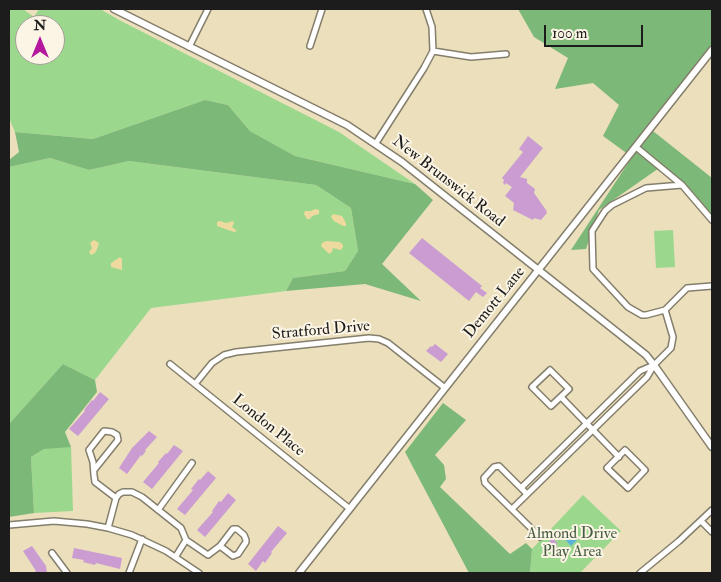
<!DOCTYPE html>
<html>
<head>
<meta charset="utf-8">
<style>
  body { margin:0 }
  #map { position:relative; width:721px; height:582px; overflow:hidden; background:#ebdfbc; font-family:"IM FELL Double Pica",serif }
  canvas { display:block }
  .frame { position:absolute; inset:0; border:10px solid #1c1c1c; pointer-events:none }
  .north { position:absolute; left:15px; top:15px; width:50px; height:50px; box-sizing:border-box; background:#fcf5e5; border:1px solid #a29e95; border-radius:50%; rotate:0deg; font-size:14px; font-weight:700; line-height:20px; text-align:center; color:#1c1c1c }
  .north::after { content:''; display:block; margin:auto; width:18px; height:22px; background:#b5179e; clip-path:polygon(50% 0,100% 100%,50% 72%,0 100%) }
  .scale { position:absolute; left:544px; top:25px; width:99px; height:22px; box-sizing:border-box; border:2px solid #1c1c1c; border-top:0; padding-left:6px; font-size:15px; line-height:18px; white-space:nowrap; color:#1c1c1c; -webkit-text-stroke:4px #fcf5e5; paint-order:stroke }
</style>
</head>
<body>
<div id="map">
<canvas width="721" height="582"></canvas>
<div class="frame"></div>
<div class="north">N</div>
<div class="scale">100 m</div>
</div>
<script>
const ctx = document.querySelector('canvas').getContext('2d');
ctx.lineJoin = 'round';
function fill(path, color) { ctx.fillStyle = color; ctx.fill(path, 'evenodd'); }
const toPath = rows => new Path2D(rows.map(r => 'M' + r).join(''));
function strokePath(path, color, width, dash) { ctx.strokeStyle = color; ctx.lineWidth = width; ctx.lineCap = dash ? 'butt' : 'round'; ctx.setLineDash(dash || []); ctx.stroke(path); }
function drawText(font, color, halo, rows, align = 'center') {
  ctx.font = font + ' "IM FELL Double Pica",serif'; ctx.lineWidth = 4; ctx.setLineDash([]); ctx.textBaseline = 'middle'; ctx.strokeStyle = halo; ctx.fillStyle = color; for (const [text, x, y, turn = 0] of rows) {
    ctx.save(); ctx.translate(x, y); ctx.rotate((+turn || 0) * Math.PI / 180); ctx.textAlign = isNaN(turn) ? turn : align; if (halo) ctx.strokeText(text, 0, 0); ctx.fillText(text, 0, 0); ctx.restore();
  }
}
fill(toPath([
  [9,9,23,9,34,17,39,9,100,9,121,21,339,132,415,184,295,156,250,131,228,105,205,100,93,139,15,132,9,118],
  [25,25,55,25,55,55,25,55],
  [50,158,89,170,129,161,316,185,351,208,358,251,345,271,293,278,286,291,151,308,95,380,63,364,9,424,9,167],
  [673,230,675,267,656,268,654,231],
  [52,447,71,447,73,511,34,513,31,457,44,449],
  [583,495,621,531,580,573,530,573,532,549]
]), '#9bd88d');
fill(toPath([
  [518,9,712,9,712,53,653,131,712,178,712,217,662,166,599,210,586,249,571,250,632,157,603,136,619,105,593,83,555,89,568,58,534,37],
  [205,100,228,105,250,131,295,156,415,184,433,200,382,264,421,301,365,284,286,291,293,278,345,271,358,251,351,208,316,185,129,161,89,170,50,158,9,167,9,160,19,152,15,132,93,139],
  [63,364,95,380,97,392,65,432,71,447,44,449,31,457,34,513,9,517,9,424],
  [443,403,466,420,435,455,444,465,446,479,440,487,510,554,526,543,532,549,530,573,469,573,405,452]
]), '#7cb878');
fill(toPath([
  [315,209,319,210,319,214,312,216,310,219,307,219,304,214,305,211,311,211],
  [333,214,342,216,346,223,346,226,343,226,334,221,331,217],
  [220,221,226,223,233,221,234,223,232,227,237,231,234,232,217,226,217,222],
  [94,240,99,243,98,247,95,253,91,255,89,252,92,248,90,243],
  [326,241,340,242,343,245,343,247,341,250,333,248,332,252,329,254,321,246,322,243],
  [120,257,122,259,122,270,111,267,111,263]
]), '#eeda9e');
fill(toPath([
  [566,529,577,540,571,546,561,535]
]), '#5bb3d8');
fill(toPath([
  [528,136,543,148,520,177,527,179,527,183,535,189,534,193,546,210,547,213,541,220,534,218,533,220,513,210,514,203,505,196,512,187,506,183,505,185,503,183,504,180,502,178,523,152,519,149],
  [422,238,482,286,480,288,487,293,483,297,476,292,469,301,409,253],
  [435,344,448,354,441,362,426,351,431,346,432,347],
  [100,392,109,399,78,436,69,429,85,411,84,410,92,400,93,401],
  [149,431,157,437,145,450,146,451,142,456,141,455,127,474,119,468,132,448],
  [174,445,183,451,152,489,143,482,159,463,158,462,166,453,167,454],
  [208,471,216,478,185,515,177,509,193,490,191,489,199,479,200,480],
  [228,493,236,500,205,537,197,530,213,512,212,511,219,501,221,502],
  [278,526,287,533,271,552,272,553,265,563,263,561,256,571,248,564],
  [550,538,555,538,555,542,557,542,556,552,550,552,549,549],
  [32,546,46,566,47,573,33,573,36,571,23,551],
  [74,548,122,558,120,569,96,563,95,565,83,562,84,560,72,558]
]), '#ca9cd1');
const minor = toPath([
  [310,46,322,9],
  [189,47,208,9],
  [433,51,471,57,506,54],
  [376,143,424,68,433,51,432,27,426,9],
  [636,147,682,185,712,220],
  [682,185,646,188,612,205,605,211,592,231,593,269,628,307,642,315,646,315,665,310,687,288,712,286],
  [170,364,350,509],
  [550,370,569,389,551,406,532,387,550,370],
  [195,384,212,363,224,355,236,352,369,338,379,339,388,343,445,388],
  [561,397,619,457],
  [625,450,645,470,628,488,607,468,625,450],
  [94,470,118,440,117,435,112,432,104,431,89,450,93,462,94,475,95,482,116,498],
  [521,488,640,371,654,365],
  [527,494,499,466,494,467,484,478,485,483,540,537],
  [512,509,647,377,654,365,671,348,673,337,665,310],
  [158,510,192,463],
  [701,521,712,532],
  [9,525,54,521,87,524,108,528,132,535,166,551,199,573],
  [108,528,116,498,119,494,123,492,132,492,142,497,181,528,186,540,208,555,220,546,233,529,237,529,244,535,246,540,246,542,238,554,233,556,220,546],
  [52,553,67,573],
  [176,556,186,540],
  [129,573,142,539],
  [640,573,679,541,712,510]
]);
const tertiary = toPath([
  [114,9,347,125,402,162,646,355,654,365,712,447],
  [299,573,712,50]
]);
strokePath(minor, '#847e6c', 8);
strokePath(tertiary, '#847e6c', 9);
strokePath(minor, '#fff', 5);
strokePath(tertiary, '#fff', 6);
drawText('16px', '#1c1c1c', '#fcf5e5', [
  ["New Brunswick Road",448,182,38],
  ["Demott Lane",495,303,-51],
  ["Stratford Drive",321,331,-5],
  ["London Place",268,426,39]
]);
drawText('16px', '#485e44', '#fcf5e5', [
  ["Almond Drive",572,535],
  ["Play Area",572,553]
]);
</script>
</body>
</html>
